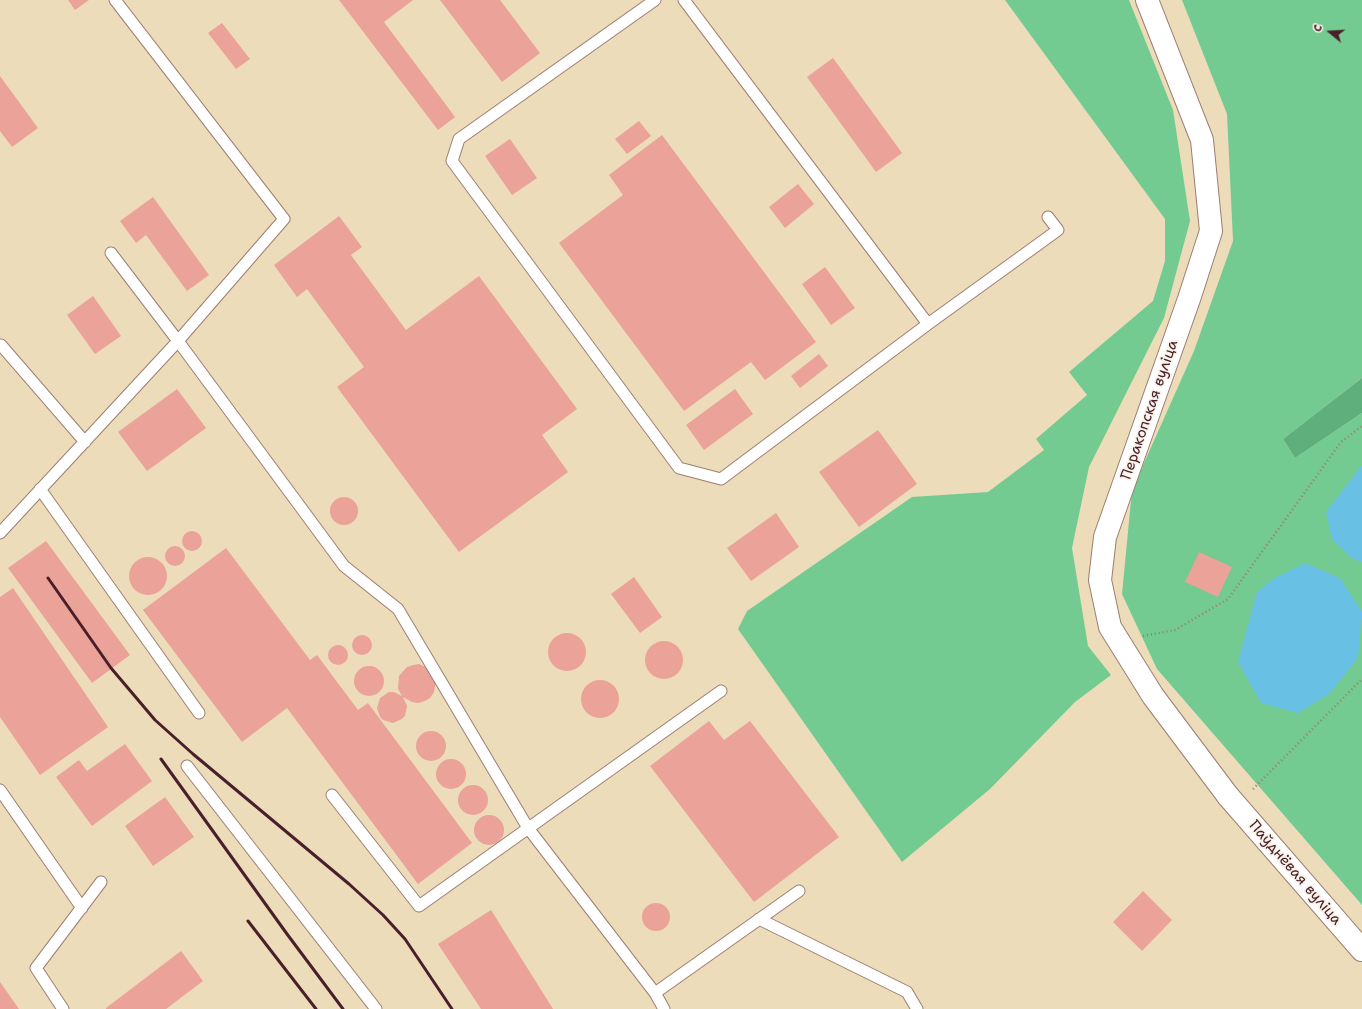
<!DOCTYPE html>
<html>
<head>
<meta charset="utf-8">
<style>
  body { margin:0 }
  #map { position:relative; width:1362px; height:1009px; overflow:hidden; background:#eddcb9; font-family:"Shantell Sans",sans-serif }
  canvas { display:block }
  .north { position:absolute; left:1310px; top:12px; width:40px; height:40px; -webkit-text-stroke:3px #f7f3e8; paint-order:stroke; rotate:288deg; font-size:11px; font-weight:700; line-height:16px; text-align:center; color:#4a1f2b }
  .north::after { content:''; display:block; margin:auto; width:14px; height:18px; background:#4a1f2b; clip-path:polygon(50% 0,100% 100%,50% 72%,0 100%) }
</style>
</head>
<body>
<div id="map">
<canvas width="1362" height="1009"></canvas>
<div class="north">С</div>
</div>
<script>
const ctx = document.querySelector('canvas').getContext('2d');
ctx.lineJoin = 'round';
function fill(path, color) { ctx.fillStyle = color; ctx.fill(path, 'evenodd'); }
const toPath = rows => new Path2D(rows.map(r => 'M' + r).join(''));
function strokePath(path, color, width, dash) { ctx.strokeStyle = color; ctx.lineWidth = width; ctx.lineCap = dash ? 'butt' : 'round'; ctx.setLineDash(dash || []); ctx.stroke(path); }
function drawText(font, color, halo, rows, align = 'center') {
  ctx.font = font + ' "Shantell Sans",sans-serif'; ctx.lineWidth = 3.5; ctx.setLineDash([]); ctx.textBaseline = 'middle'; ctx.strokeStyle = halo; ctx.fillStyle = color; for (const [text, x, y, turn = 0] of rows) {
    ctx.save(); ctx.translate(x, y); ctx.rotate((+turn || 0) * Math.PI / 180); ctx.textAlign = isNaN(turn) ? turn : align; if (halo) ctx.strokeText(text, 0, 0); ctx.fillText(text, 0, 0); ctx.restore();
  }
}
fill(toPath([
  [1005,0,1129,0,1173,110,1190,221,1164,318,1089,467,1072,548,1088,646,1111,675,1075,702,990,789,902,862,738,629,747,611,912,497,988,492,1044,450,1036,439,1087,395,1069,372,1153,301,1165,261,1165,219],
  [1182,0,1362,0,1362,378,1283,439,1295,458,1362,413,1362,905,1157,669,1122,594,1132,490,1194,351,1233,241,1227,114]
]), '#73cb91');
fill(toPath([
  [1362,378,1362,413,1295,458,1283,439]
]), '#5eaf7b');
fill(toPath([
  [1362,465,1362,562,1352,558,1332,539,1326,512],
  [1305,563,1340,578,1362,612,1358,658,1329,694,1298,713,1261,703,1238,662,1257,592,1273,579]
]), '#68c0e5');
fill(toPath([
  [68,0,89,0,75,10],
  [339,0,413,0,384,22,455,117,438,130],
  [440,0,500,0,540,53,502,82],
  [222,23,250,59,236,69,208,33],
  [833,58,902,153,876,172,807,77],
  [0,76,38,128,12,147,0,131],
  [639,121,651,136,627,154,615,139],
  [662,135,816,342,765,380,751,362,684,411,559,243,623,195,609,175],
  [510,139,537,178,512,195,485,156],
  [798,184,814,204,785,228,769,207],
  [153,197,209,275,187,291,146,235,136,243,120,221],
  [339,216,362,247,351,255,406,330,479,276,577,409,542,435,568,472,459,552,337,387,364,367,307,289,297,297,274,265],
  [825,267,855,308,831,325,802,284],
  [93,296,121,336,95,354,67,315],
  [819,354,828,366,800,388,791,376],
  [177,389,206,428,147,471,118,432],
  [735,389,753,414,704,450,686,425],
  [878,430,917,484,859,527,819,472],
  '330 511a14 14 0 1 1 28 0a14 14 0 1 1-28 0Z',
  [776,513,799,547,751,581,727,548],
  '182 541a10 10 0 1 1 20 0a10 10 0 1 1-20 0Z',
  [46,541,130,655,92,683,8,568],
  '165 556a10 10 0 1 1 20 0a10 10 0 1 1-20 0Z',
  [226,548,310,660,317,655,358,710,368,703,472,843,418,884,287,708,242,742,143,610],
  [1199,552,1232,567,1218,597,1185,582],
  '129 576a19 19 0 1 1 38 0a19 19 0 1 1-38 0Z',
  [634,577,662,617,640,633,611,594],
  [13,588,108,727,40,775,0,717,0,597],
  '548 652a19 19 0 1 1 38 0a19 19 0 1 1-38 0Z',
  '352 645a10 10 0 1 1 20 0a10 10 0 1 1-20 0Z',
  '645 660a19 19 0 1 1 38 0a19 19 0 1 1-38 0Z',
  '328 655a10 10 0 1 1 20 0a10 10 0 1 1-20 0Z',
  [419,664,430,669,436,680,434,692,430,698,425,701,418,703,412,702,403,697,407,706,405,716,402,719,393,723,383,720,380,717,377,708,380,698,389,692,394,692,402,696,398,689,399,676,407,667,413,665],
  '354 681a15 15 0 1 1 30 0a15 15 0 1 1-30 0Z',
  '581 699a19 19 0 1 1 38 0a19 19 0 1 1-38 0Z',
  [709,721,724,740,750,721,839,837,754,902,650,766],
  '416 746a15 15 0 1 1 30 0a15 15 0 1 1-30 0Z',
  [125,744,152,781,92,826,56,777,79,760,87,771],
  '436 774a15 15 0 1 1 30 0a15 15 0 1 1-30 0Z',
  '458 800a15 15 0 1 1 30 0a15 15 0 1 1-30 0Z',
  [165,797,194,837,153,866,125,826],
  '474 830a15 15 0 1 1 30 0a15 15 0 1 1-30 0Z',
  [1143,891,1172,920,1142,951,1113,922],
  '642 917a14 14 0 1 1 28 0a14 14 0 1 1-28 0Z',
  [491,910,553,1009,481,1009,438,944],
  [181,951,203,981,166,1009,106,1009,106,1008],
  [0,982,19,1009,0,1009]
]), '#eaa299');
const service = toPath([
  [115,0,284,219,178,341,344,566,398,609,528,828,655,993,664,1009],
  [655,0,459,139,452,161,679,468,721,479,928,324,684,0],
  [928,324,1058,230,1048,217],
  [1,345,85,442],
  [40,489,199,713],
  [0,533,178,341,111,253],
  [187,766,376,1009],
  [0,790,82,908],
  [332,795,419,906,721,691],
  [759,919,907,992,917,1009],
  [655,993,799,891],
  [63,1009,36,968,101,882]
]);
const minor = toPath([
  [1147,0,1202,140,1211,231,1189,299,1105,537,1100,580,1110,627,1153,696,1228,796]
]);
const tertiary = toPath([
  [1228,796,1362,950]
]);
strokePath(service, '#9c7e72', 13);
strokePath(minor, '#9c7e72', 24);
strokePath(tertiary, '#9c7e72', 24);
strokePath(toPath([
  [1143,636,1175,630,1228,599,1341,442,1362,426],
  [1253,789,1362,679]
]), '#9c7e72', 2.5, [1, 3]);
strokePath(service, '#fff', 11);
strokePath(minor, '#fff', 22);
strokePath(tertiary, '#fff', 22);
strokePath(toPath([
  [48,578,111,668,155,720,193,754,349,884,383,915,405,939,452,1009],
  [161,759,287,934,343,1009],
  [248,921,316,1009]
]), '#4a1f2b', 3);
drawText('15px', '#4a1f2b', '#f7f3e8', [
  ["Перакопская вуліца",1150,410,-71],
  ["Паўднёвая вуліца",1295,873,49]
]);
</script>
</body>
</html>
